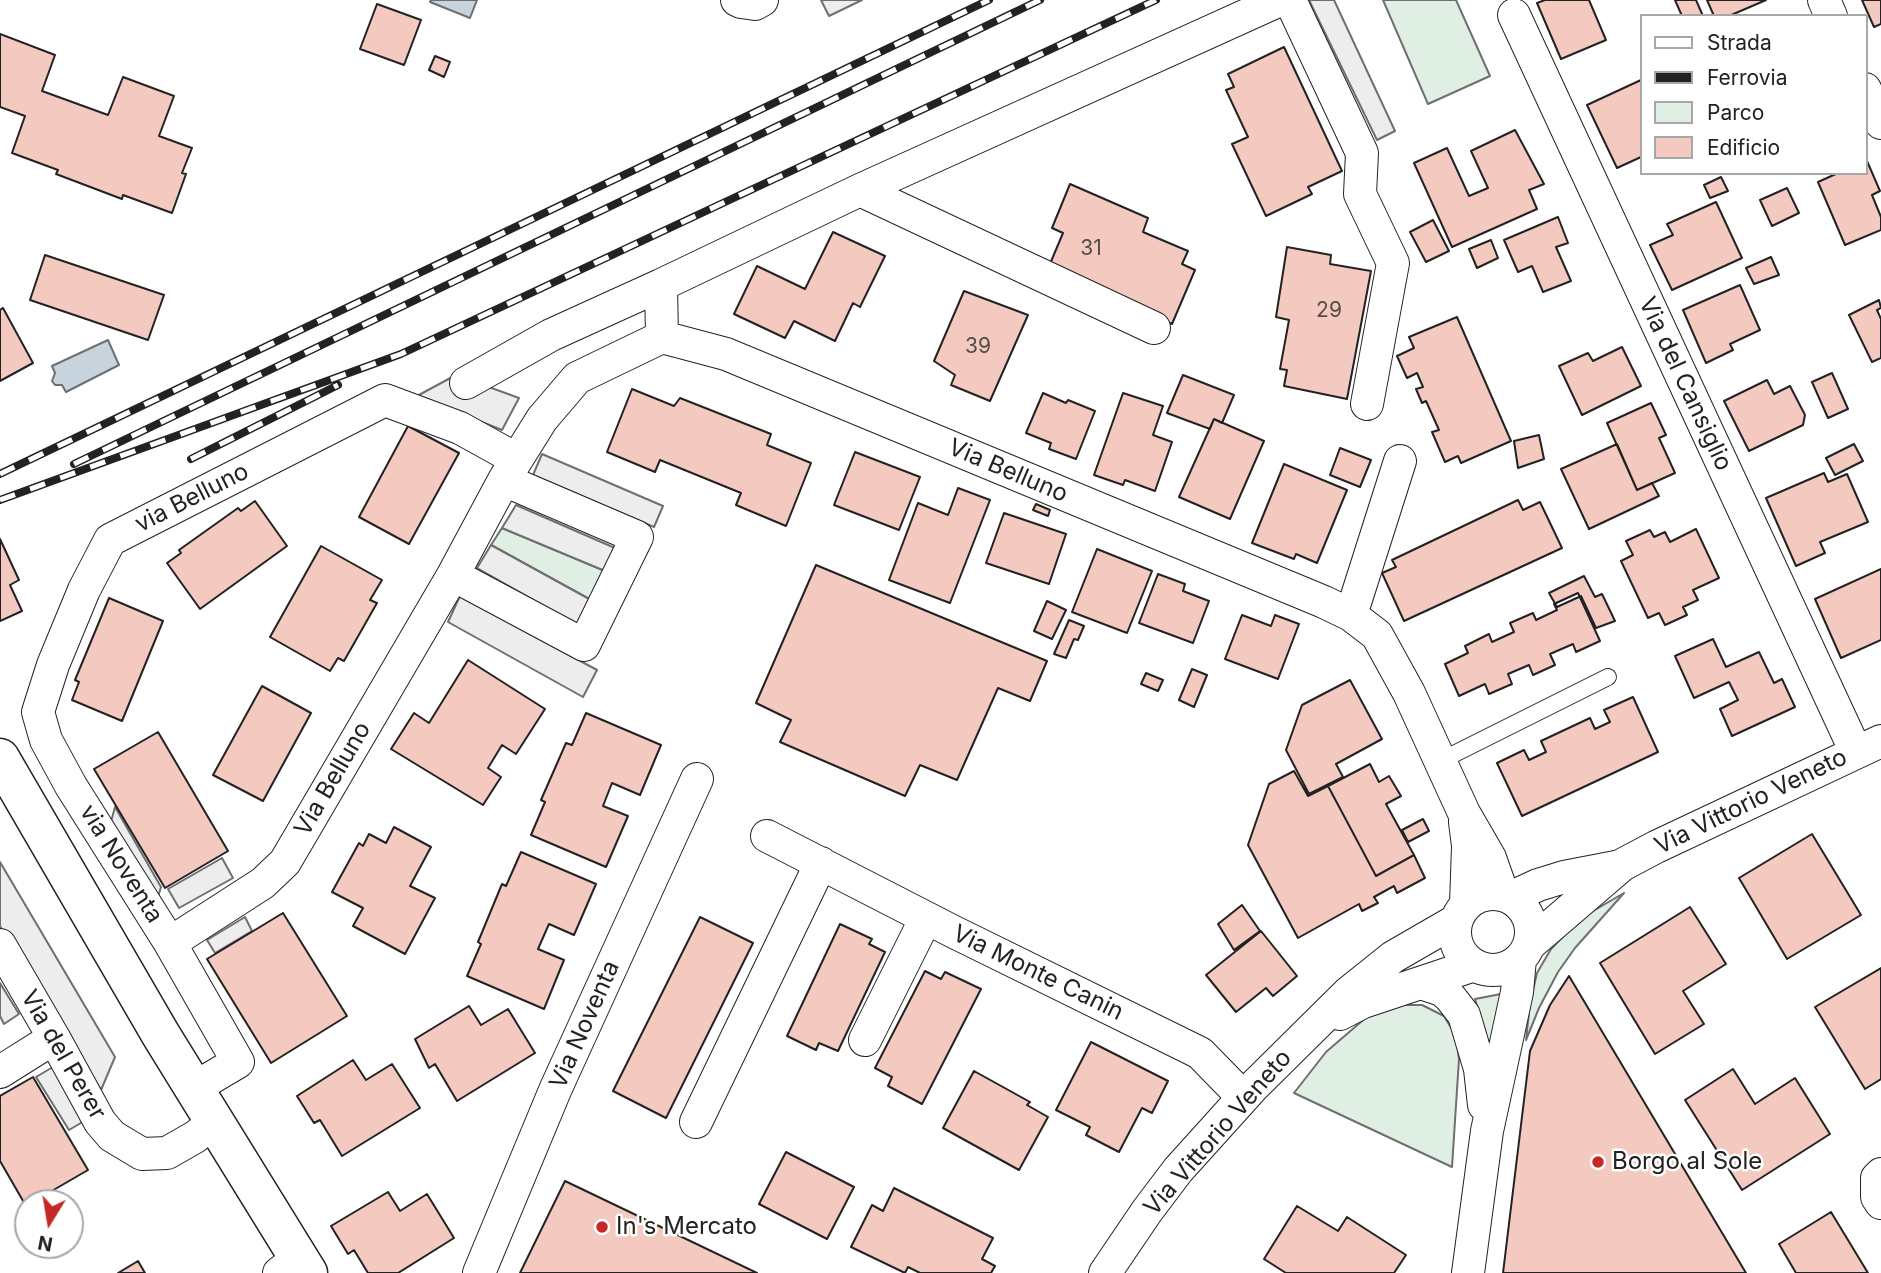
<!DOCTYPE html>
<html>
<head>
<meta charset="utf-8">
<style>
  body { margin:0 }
  #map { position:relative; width:1881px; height:1273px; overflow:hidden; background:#fff; font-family:Inter,sans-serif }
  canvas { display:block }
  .legend { position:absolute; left:1640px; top:14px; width:228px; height:161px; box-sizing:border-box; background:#fff; border:2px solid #a7a7a7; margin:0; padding:9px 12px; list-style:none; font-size:21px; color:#222 }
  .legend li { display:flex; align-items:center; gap:14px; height:35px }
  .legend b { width:35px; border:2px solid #a7a7a7 }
  .north { position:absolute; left:14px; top:1189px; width:70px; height:70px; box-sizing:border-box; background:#fff; border:2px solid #a7a7a7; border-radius:50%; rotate:191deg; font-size:19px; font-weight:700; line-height:28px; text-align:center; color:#222 }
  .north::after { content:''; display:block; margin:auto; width:24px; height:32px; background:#c62828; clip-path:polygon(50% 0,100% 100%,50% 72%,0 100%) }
</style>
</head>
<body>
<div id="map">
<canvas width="1881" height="1273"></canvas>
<ul class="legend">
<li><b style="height:9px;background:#fff"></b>Strada</li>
<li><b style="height:9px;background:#222"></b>Ferrovia</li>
<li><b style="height:19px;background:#e0efe3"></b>Parco</li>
<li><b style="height:19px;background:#f3c9c0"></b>Edificio</li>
</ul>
<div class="north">N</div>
</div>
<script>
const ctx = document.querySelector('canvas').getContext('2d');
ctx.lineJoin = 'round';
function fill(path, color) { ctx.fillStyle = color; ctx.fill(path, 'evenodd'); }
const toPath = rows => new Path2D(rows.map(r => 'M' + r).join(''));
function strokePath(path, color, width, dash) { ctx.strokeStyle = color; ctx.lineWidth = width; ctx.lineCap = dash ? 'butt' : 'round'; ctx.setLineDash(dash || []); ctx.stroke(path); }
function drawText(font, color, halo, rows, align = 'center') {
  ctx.font = font + ' Inter,sans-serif'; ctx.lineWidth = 5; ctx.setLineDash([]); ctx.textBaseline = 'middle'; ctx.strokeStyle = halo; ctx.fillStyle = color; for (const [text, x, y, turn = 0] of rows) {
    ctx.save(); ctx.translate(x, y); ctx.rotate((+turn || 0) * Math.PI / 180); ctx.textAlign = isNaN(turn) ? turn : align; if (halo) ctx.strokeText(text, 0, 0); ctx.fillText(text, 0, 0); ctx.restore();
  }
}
const green = toPath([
  [1383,0,1456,0,1490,76,1428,104,1383,0],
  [502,528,605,571,591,600,491,545,502,528],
  [1624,893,1575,948,1558,972,1539,1008,1526,1040,1530,1003,1537,973,1551,949,1581,918,1624,893],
  [1506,993,1493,1068,1475,999,1506,993],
  [1396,1005,1422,1005,1444,1016,1456,1036,1459,1059,1452,1167,1294,1093,1326,1052,1369,1015,1396,1005]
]);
fill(green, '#e0efe3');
strokePath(green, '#6f6f6f', 2);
const parking = toPath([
  [821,0,862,0,829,16,821,0],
  [1309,0,1334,0,1395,131,1377,140,1309,0],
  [456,375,519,398,502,430,417,396,456,375],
  [542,454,663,506,654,527,533,475,542,454],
  [516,505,615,548,605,571,502,528,516,505],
  [491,545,591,600,578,625,477,568,491,545],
  [460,596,597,670,583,697,448,622,460,596],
  [115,807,161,887,155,907,109,829,115,807],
  [222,858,233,878,179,908,168,889,222,858],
  [0,862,115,1057,101,1090,0,926,0,862],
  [245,917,252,931,215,953,207,940,245,917],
  [0,983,19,1014,4,1024,0,1016,0,983],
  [53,1067,86,1120,69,1130,36,1077,53,1067]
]);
fill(parking, '#ededed');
strokePath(parking, '#6f6f6f', 2);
const water = toPath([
  [431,0,477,0,470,18,430,2,431,0],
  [108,340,119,365,66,392,62,385,55,385,52,381,55,373,52,366,108,340]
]);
fill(water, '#c7d3dd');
strokePath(water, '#6f6f6f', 2);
const building = toPath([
  [1545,0,1589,0,1606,40,1561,59,1537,3,1545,0],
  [1675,0,1696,0,1703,16,1682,16,1675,0],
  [1707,0,1766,0,1729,16,1714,16,1707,0],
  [1862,0,1881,0,1881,24,1874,27,1862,0],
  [377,4,421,20,404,65,360,49,377,4],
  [0,34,55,55,42,91,108,115,123,77,174,96,159,136,192,148,182,173,186,174,172,213,123,195,122,199,56,174,58,170,12,153,25,116,0,107,0,34],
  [1284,47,1342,171,1308,187,1312,194,1266,216,1232,144,1248,137,1226,90,1234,87,1228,74,1284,47],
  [435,56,450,62,444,77,429,70,435,56],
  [1641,80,1641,157,1617,168,1587,105,1641,80],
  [1515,130,1544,184,1529,190,1537,209,1452,247,1414,163,1447,148,1469,196,1488,188,1471,151,1515,130],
  [1865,161,1867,161,1880,191,1872,195,1881,217,1881,230,1845,245,1818,182,1838,173,1865,173,1865,161],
  [1721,177,1728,191,1710,198,1704,185,1721,177],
  [1070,184,1148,218,1143,232,1188,251,1182,264,1195,270,1172,324,1047,271,1063,233,1052,228,1070,184],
  [1787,188,1799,213,1772,226,1760,200,1787,188],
  [1716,202,1742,258,1672,290,1650,245,1673,235,1667,224,1716,202],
  [1558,217,1568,243,1556,247,1571,281,1543,292,1532,266,1518,272,1504,240,1558,217],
  [1433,220,1449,251,1426,262,1410,232,1433,220],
  [833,232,885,256,860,307,853,303,835,341,794,321,785,338,734,314,757,266,805,289,833,232],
  [1491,240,1498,258,1477,268,1469,249,1491,240],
  [1287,247,1331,255,1330,264,1371,271,1347,399,1284,386,1287,370,1280,369,1289,320,1276,317,1287,247],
  [45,255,164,295,148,340,30,300,45,255],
  [1771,257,1779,275,1754,284,1746,268,1771,257],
  [1740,285,1760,330,1730,344,1733,350,1706,363,1683,310,1740,285],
  [964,291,1028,315,990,401,951,385,955,375,934,361,964,291],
  [1879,300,1881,308,1877,310,1881,319,1881,358,1872,362,1849,315,1879,300],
  [3,308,33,363,0,381,0,310,3,308],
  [1457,317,1511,441,1461,463,1458,456,1445,462,1432,432,1439,430,1426,401,1422,403,1416,389,1423,387,1417,373,1407,378,1397,356,1414,348,1409,337,1457,317],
  [1622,347,1641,386,1582,415,1559,366,1588,353,1593,361,1622,347],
  [1832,373,1848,409,1828,418,1812,382,1832,373],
  [1183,375,1234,395,1222,423,1214,419,1210,429,1167,413,1183,375],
  [1767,380,1774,394,1790,386,1805,415,1803,425,1749,451,1724,401,1767,380],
  [632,389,674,406,680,398,771,434,767,445,811,463,786,526,736,505,741,493,660,460,655,472,607,452,632,389],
  [1043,393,1066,403,1068,400,1095,411,1076,459,1049,449,1051,443,1026,433,1043,393],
  [1123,393,1163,406,1153,435,1172,442,1155,491,1125,480,1123,485,1094,475,1123,393],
  [1651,403,1666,435,1659,438,1675,473,1637,490,1607,423,1651,403],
  [1214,419,1264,441,1230,519,1179,497,1214,419],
  [408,426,459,453,409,544,359,517,408,426],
  [1539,435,1544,459,1518,468,1514,441,1539,435],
  [1617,444,1637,490,1652,483,1659,496,1589,529,1561,469,1617,444],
  [1854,444,1863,461,1835,475,1826,458,1854,444],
  [1340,448,1371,460,1360,487,1330,475,1340,448],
  [855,452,920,477,899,530,834,505,855,452],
  [1284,464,1347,490,1317,563,1296,554,1294,559,1252,543,1284,464],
  [1824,473,1828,482,1847,474,1868,522,1820,542,1825,553,1796,566,1766,498,1824,473],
  [958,488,990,500,950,603,889,580,918,503,948,515,958,488],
  [1518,500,1523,510,1540,502,1562,548,1404,621,1382,573,1396,567,1392,560,1518,500],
  [255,501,287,546,200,609,167,563,181,553,179,550,238,508,241,511,255,501],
  [1036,504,1050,510,1048,516,1033,510,1036,504],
  [1004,513,1066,534,1049,584,986,563,1004,513],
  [1696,529,1719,578,1693,590,1698,600,1683,607,1687,615,1665,625,1659,613,1648,618,1621,561,1633,555,1626,541,1650,530,1654,537,1665,532,1670,542,1696,529],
  [0,539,19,580,10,585,22,611,0,621,0,539],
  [321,546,382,580,370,600,377,603,344,661,338,658,330,671,270,637,321,546],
  [1097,549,1152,571,1127,633,1072,612,1097,549],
  [816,565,1047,661,1030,701,998,688,957,780,920,765,905,796,780,742,791,720,756,703,816,565],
  [1881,569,1881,640,1841,658,1815,599,1881,569],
  [1158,574,1185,584,1183,591,1209,601,1193,643,1139,623,1158,574],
  [1584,576,1595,597,1602,594,1615,621,1596,628,1581,596,1557,607,1549,593,1584,576],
  [1578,593,1600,641,1576,652,1573,644,1550,654,1555,665,1533,675,1529,665,1508,674,1512,684,1489,694,1485,684,1459,696,1445,664,1468,653,1465,646,1489,634,1492,642,1514,632,1510,623,1533,613,1536,620,1557,610,1554,604,1578,593],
  [109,598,163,621,122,721,72,700,79,682,75,680,109,598],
  [1047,601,1066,610,1052,639,1034,631,1047,601],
  [1242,615,1271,626,1275,615,1299,624,1278,679,1225,659,1242,615],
  [1069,620,1084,626,1078,640,1074,639,1066,658,1054,654,1069,620],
  [1713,639,1726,667,1759,652,1774,683,1782,679,1795,707,1732,736,1720,709,1738,700,1729,682,1694,698,1675,656,1713,639],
  [468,660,545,709,516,754,502,745,488,768,501,777,483,805,391,749,414,713,429,723,468,660],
  [1192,669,1207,675,1194,707,1179,700,1192,669],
  [1146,673,1163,680,1158,691,1141,684,1146,673],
  [1350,680,1382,739,1336,764,1343,777,1309,794,1286,750,1302,705,1350,680],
  [262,686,311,713,263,801,213,775,262,686],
  [1633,697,1658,752,1522,816,1497,763,1524,750,1529,760,1546,752,1541,741,1590,718,1595,729,1610,722,1604,710,1633,697],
  [586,713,661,745,640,795,612,783,603,806,628,816,606,867,531,835,545,802,541,800,566,743,572,745,586,713],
  [158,732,228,851,165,888,94,769,158,732],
  [1370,764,1379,782,1389,776,1401,796,1386,804,1414,855,1376,876,1328,786,1370,764],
  [1294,771,1308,796,1328,786,1376,876,1414,855,1425,878,1397,893,1394,886,1374,897,1378,903,1362,911,1359,904,1298,938,1248,845,1269,784,1294,771],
  [1423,819,1429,831,1408,842,1402,830,1423,819],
  [394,827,431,847,410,886,435,898,405,954,353,926,363,908,332,892,359,843,363,846,369,834,386,843,394,827],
  [1812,834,1861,915,1787,959,1739,878,1812,834],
  [521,852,596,884,574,935,549,924,538,949,564,960,544,1009,467,976,481,944,478,942,502,884,506,886,521,852],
  [1242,905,1260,931,1234,950,1218,924,1242,905],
  [1690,907,1726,964,1683,991,1704,1024,1655,1054,1600,963,1690,907],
  [283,913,347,1016,271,1063,207,959,283,913],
  [700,917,753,943,666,1118,613,1091,700,917],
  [840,924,872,939,869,944,885,952,838,1051,819,1043,816,1050,787,1036,840,924],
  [1261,931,1297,976,1273,996,1266,988,1236,1012,1206,975,1261,931],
  [1881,968,1881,1079,1865,1089,1815,1007,1881,968],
  [925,971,941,979,945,972,981,989,922,1104,888,1086,892,1077,875,1068,925,971],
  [1569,976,1746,1273,1503,1273,1530,1051,1550,1005,1569,976],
  [469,1006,481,1025,508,1009,535,1053,457,1101,435,1064,429,1068,415,1039,469,1006],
  [1091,1042,1168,1081,1152,1113,1142,1108,1119,1152,1086,1135,1090,1127,1056,1110,1091,1042],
  [353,1060,366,1080,392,1064,420,1108,342,1156,320,1120,314,1123,297,1096,353,1060],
  [1733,1069,1755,1104,1795,1078,1830,1134,1742,1190,1685,1100,1733,1069],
  [974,1071,1030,1102,1027,1105,1048,1117,1019,1170,943,1128,974,1071],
  [33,1077,88,1170,31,1203,28,1203,26,1206,0,1161,0,1096,33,1077],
  [786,1152,854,1187,827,1239,759,1204,786,1152],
  [565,1181,757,1273,520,1273,565,1181],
  [894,1188,993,1238,982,1259,995,1266,991,1273,920,1273,908,1267,905,1273,851,1247,872,1205,883,1211,894,1188],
  [388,1192,400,1211,427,1194,454,1238,398,1273,368,1273,354,1250,348,1254,331,1226,388,1192],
  [1297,1206,1338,1231,1347,1217,1406,1255,1394,1273,1286,1273,1264,1259,1297,1206],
  [1831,1212,1868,1273,1796,1273,1779,1244,1831,1212],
  [138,1261,145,1273,118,1273,138,1261]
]);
fill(building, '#f3c9c0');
strokePath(building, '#222', 2);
const lane = toPath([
  [1440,761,1608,677]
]);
const street = toPath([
  [737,0,741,2,755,4,762,0],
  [1290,0,1362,153,1360,194,1393,263,1367,404],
  [1824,0,1831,16],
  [1514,15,1856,752],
  [1865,89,1881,123],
  [860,190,1154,328],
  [662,337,661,285,860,190,1280,0],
  [466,383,551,335,661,285],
  [453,575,584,645,637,537,504,480],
  [1351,615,1400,461],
  [1465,822,1468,846,1466,905],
  [767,836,952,931,1200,1053,1243,1097],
  '1455 932a38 38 0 1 1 76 0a38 38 0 1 1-76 0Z',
  [1510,898,1538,885,1564,877,1621,866],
  [170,943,263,883,285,862,453,575,504,480,542,419,577,378,662,337,726,354,1324,602,1351,615,1377,635,1409,693,1464,813,1490,858,1503,895],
  [1530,944,1622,865,1656,847,1881,741],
  [0,945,54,1038,100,1122,112,1136,142,1154,167,1153,195,1137,214,1122],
  [1421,983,1442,990,1450,997,1464,1015,1480,1069,1484,1105],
  [1340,1014,1363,1002,1474,965],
  [865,1040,926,918],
  [0,1072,54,1038],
  [194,1088,238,1062,170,943,71,786,46,740,38,712,53,665,84,590,110,540,385,400,460,428,516,459],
  [696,1122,821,863],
  [1881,1174,1877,1178,1877,1197,1881,1203],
  [279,1273,299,1258],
  [479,1273,556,1088,697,779],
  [1105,1273,1147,1211,1178,1170,1252,1088,1348,993,1393,957,1457,920],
  [1468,1273,1487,1131,1517,992,1520,959]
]);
const secondary = toPath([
  [0,758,161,1035,308,1273]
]);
strokePath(lane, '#222', 18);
strokePath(street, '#222', 34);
strokePath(secondary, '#222', 41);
strokePath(lane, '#fff', 16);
strokePath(street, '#fff', 32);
strokePath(secondary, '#fff', 38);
const rail = toPath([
  [191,459,338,385],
  [74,464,1040,0],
  [0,474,989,0],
  [0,500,401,354,1156,0]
]);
strokePath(rail, '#222', 8);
strokePath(rail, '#fff', 5, [16]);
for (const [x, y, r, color] of [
  [1598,1162,7,"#c62828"],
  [602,1227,7,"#c62828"]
]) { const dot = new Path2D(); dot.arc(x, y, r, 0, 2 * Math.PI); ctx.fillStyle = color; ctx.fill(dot); strokePath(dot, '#fff', 2.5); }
drawText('21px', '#564c4a', null, [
  ["31",1091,249],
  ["29",1329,311],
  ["39",978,347]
]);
drawText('24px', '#222', '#fff', [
  ["Via del Cansiglio",1685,384,65],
  ["Via Belluno",1008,471,23],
  ["via Belluno",192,498,-27],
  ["Via Belluno",333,779,-60],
  ["Via Vittorio Veneto",1751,802,-26],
  ["via Noventa",121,864,58],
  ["Via Monte Canin",1038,973,26],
  ["Via Noventa",585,1025,-66],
  ["Via del Perer",63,1055,60],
  ["Via Vittorio Veneto",1218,1133,-49]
]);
drawText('24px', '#222', '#fff', [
  ["Borgo al Sole",1612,1162],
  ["In's Mercato",616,1227]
], 'left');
</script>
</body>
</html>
